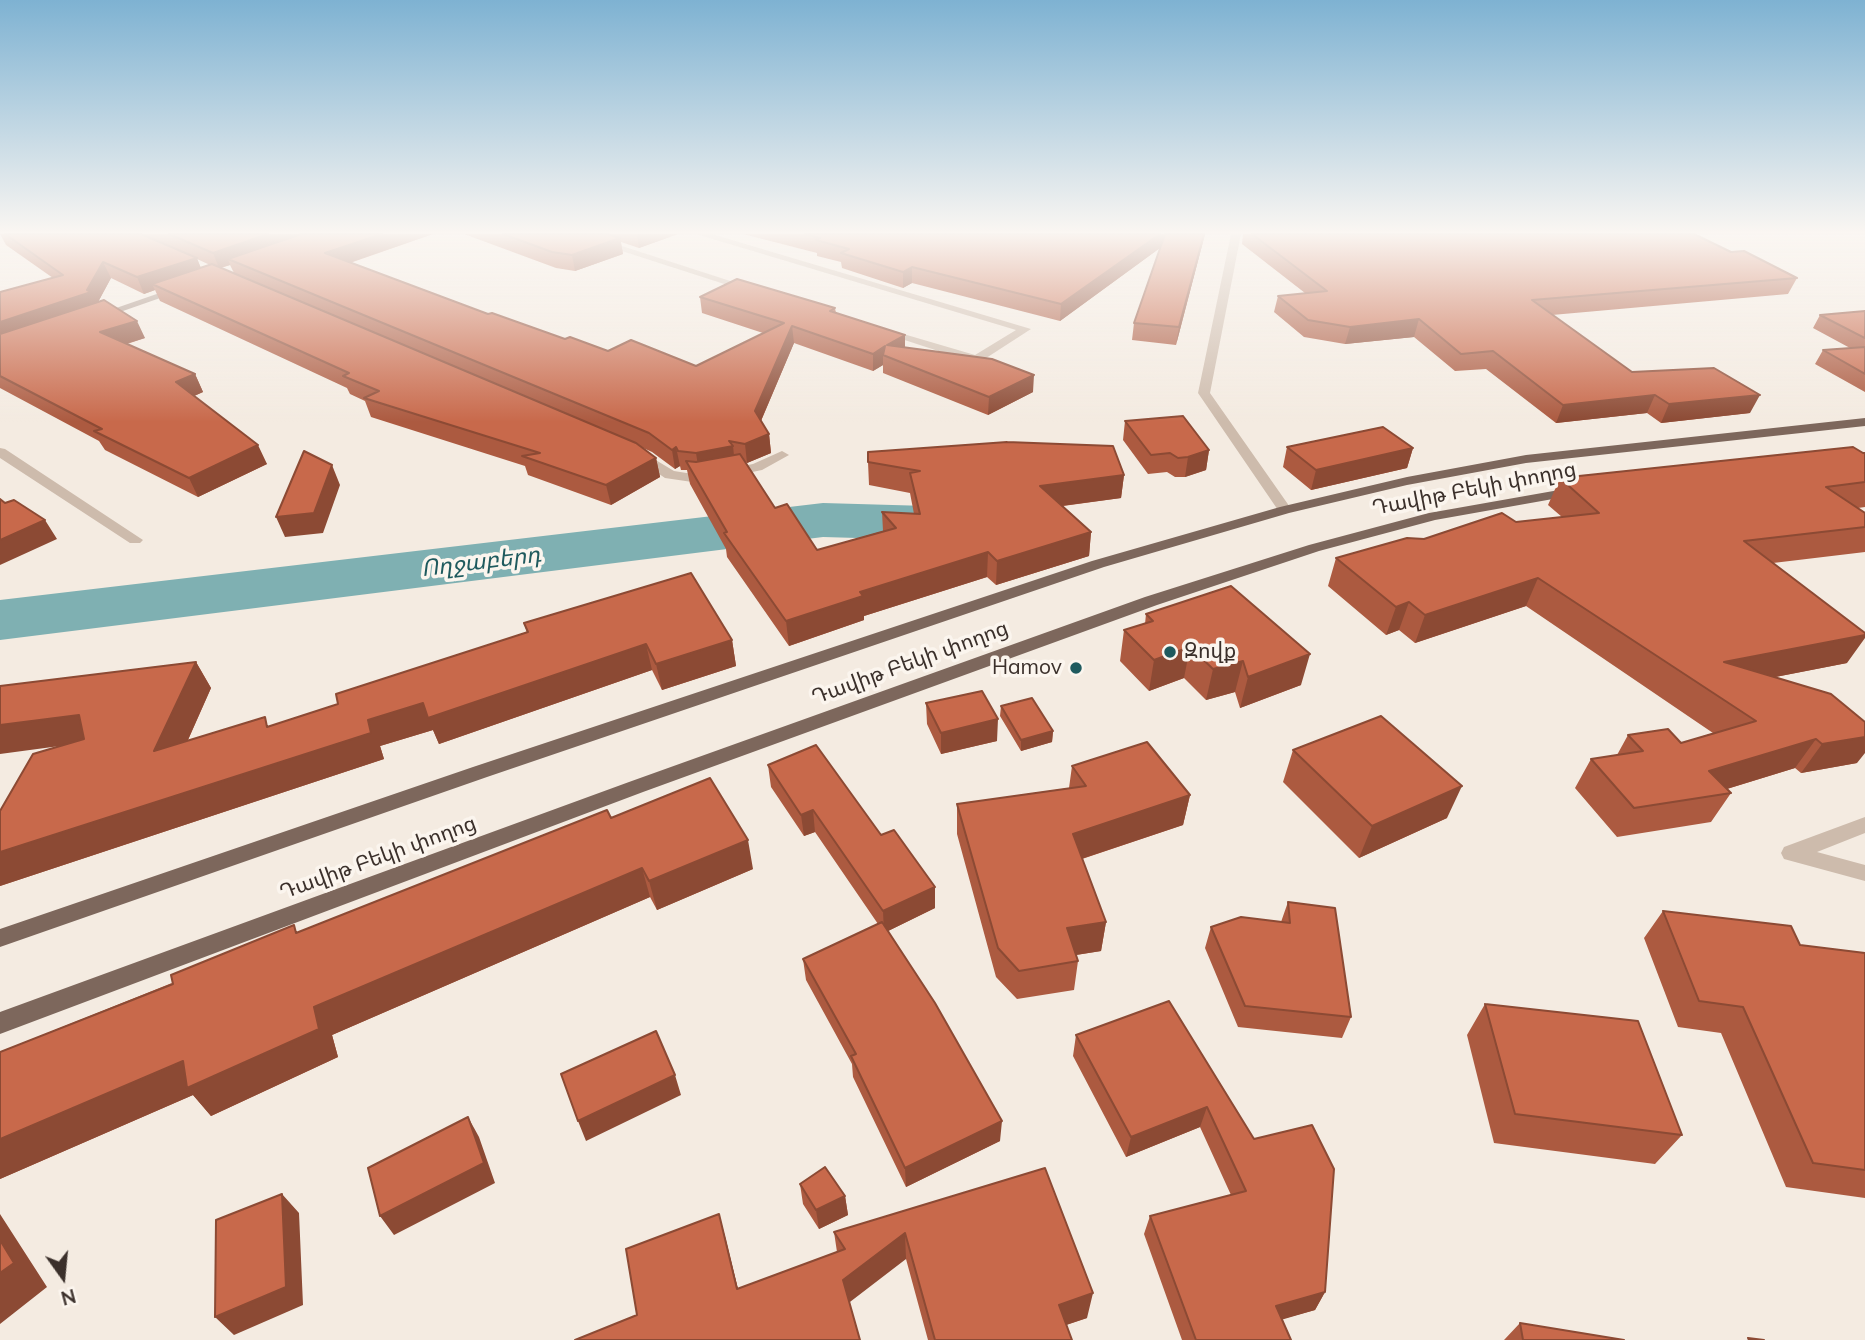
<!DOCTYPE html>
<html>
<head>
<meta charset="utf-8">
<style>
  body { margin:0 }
  #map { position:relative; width:1865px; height:1340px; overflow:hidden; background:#f4ebe1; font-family:Mulish,sans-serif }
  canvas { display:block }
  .north { position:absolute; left:28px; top:1242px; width:70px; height:70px; -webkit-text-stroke:5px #fbf5ee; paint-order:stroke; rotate:165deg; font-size:19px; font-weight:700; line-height:28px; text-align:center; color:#3b302b }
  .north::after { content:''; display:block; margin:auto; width:24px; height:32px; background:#3b302b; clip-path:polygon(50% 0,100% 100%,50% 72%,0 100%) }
</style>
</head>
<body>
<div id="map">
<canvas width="1865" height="1340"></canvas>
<div class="north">N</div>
</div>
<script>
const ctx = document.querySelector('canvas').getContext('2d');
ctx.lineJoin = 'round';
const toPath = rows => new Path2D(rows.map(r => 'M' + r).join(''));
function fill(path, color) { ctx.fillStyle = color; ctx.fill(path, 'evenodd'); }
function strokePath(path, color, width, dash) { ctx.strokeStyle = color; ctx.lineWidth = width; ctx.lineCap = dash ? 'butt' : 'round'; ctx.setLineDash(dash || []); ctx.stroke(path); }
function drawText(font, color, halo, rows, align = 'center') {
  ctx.font = font + ' Mulish,"Noto Sans Armenian",sans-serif'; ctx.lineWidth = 7; ctx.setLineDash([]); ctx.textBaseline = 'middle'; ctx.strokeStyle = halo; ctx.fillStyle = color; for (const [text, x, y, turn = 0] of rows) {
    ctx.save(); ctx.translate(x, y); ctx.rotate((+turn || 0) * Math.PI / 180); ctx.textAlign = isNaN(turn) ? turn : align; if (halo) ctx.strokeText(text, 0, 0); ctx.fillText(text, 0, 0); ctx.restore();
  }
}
fill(toPath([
  [823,503,962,507,982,512,990,524,982,536,962,541,823,537,0,640,0,600,823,503]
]), '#7fb0b2');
fill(toPath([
  [569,234,585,234,755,289,746,291,569,234],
  [696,234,712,234,1031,329,980,362,972,362,877,331,883,328,975,355,1016,330,696,234],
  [1231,234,1241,234,1210,393,1292,510,1285,514,1280,513,1198,393,1231,234],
  [0,448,5,449,143,540,140,543,130,543,0,458,0,448],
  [639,450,674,471,699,475,753,464,782,451,789,455,762,470,699,483,665,478,634,457,632,454,639,450],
  [1865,817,1865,833,1817,852,1865,865,1865,881,1784,859,1781,853,1784,847,1865,817]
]), '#cdbbac');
fill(toPath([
  [174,288,183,290,103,318,93,316,174,288]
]), '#a18a7d');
fill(toPath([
  [1865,418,1865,426,1526,463,1407,485,1289,513,1104,567,487,777,0,947,0,929,473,767,1092,561,1280,507,1407,477,1526,455,1865,418],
  [1576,487,1581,488,1581,494,1435,520,1319,551,1157,605,643,792,0,1034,0,1012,629,782,1145,597,1309,545,1429,513,1576,487]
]), '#7d675c');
fill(toPath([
  [0,234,433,234,350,263,488,314,565,339,608,351,696,366,763,333,702,313,700,297,835,308,836,313,905,335,905,348,1033,392,988,415,883,373,883,365,873,371,794,343,761,421,769,434,771,453,747,463,745,462,775,508,817,550,883,531,882,512,914,514,910,493,869,485,868,462,1124,475,1121,498,1063,506,1091,532,1089,556,996,585,987,577,864,616,864,620,789,646,727,557,726,549,690,484,687,470,681,470,680,466,675,469,652,452,641,447,656,458,660,477,611,505,528,475,525,466,371,417,365,401,350,394,347,388,160,301,155,290,144,294,111,278,98,302,145,338,127,344,195,374,203,392,194,396,267,464,198,497,105,450,99,441,0,388,0,292,53,278,6,245],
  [197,259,210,265,201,268],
  [230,265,234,273,221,268],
  [464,234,678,234,639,248,621,242,623,254,575,271,556,268],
  [743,234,1205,234,1176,345,1132,340,1134,323,1160,248,1060,321,912,283,903,288,842,268,841,262,817,256,817,253],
  [1243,234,1694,234,1731,252,1797,278,1788,294,1552,315,1632,372,1750,413,1661,423,1647,413,1556,423,1486,369,1455,371,1414,337,1345,344,1304,337,1274,312,1278,296,1305,293,1242,244],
  [1865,311,1865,392,1815,364,1823,350,1850,348,1813,328,1820,315],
  [1125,421,1209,450,1206,470,1185,477,1175,477,1167,472,1148,474,1123,440],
  [1287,447,1413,448,1407,468,1311,490,1283,467],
  [1865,453,1865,507,1858,508,1865,513,1865,552,1773,563,1847,663,1775,677,1857,763,1801,773,1795,768,1727,789,1731,793,1711,822,1617,837,1575,788,1591,759,1617,755,1628,735,1681,743,1713,733,1526,606,1415,643,1399,630,1386,635,1328,586,1336,558,1424,539,1516,522,1562,517,1548,505,1560,478],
  [1146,614,1301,685,1240,708,1235,692,1206,700,1184,678,1149,691,1120,661,1124,630,1145,624],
  [524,623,732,640,736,666,662,690,652,670,439,744,433,730,380,746,384,759,0,886,0,811,57,747,196,662,211,688,188,740,270,726,338,704,527,633],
  [926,703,997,741,941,754,927,724],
  [1001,706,1053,731,1052,742,1021,751,1000,716],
  [1293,750,1447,818,1359,858,1283,782],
  [768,765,881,835,935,908,888,931,1000,1141,906,1187,853,1077,852,1064,806,980,803,959,878,924,815,832,804,836,771,787],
  [1072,766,1190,795,1183,825,1082,859,1106,922,1101,951,1076,955,1078,961,1074,990,1017,999,996,977,957,834,957,804,1069,788],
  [611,818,753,869,657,910,650,897,332,1035,338,1057,211,1116,193,1095,0,1179,0,1052,299,932],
  [1288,902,1351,1017,1342,1038,1238,1027,1205,948,1211,927,1281,922],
  [1663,911,1800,945,1865,953,1865,1198,1786,1187,1721,1033,1678,1027,1644,938],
  [1169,1001,1325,1292,1315,1310,1282,1319,1291,1340,1182,1340,1144,1234,1150,1216,1231,1195,1200,1127,1126,1157,1073,1056,1076,1035],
  [1485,1004,1682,1135,1655,1164,1494,1143,1467,1035],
  [1045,1168,1087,1318,1066,1325,1072,1340,928,1340,906,1259,637,1315,719,1214,738,1289,837,1252,834,1232],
  [800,1184,845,1196,848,1215,819,1229,803,1204],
  [1520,1323,1624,1340,1504,1340]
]), '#ac5a40');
fill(toPath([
  [268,234,320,234,228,259,230,265,219,268,213,253],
  [382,234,433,234,331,269,325,253],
  [637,234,678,234,639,248],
  [1160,234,1166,234,1164,245,1060,321,1061,304],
  [1204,234,1205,234,1176,345,1179,327],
  [620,238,623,254,575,271,572,255],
  [197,258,203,274,152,284,155,290,144,294,137,277],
  [103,262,111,278,97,304,0,342,0,322,87,290],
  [912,267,912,283,903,288,903,272],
  [1419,319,1414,337,1345,344,1350,327],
  [137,321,145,338,109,349,100,332],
  [792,326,794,343,757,430,755,411],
  [905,335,905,352,887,345],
  [885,346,883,355,883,365,873,371,873,354],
  [195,374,203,392,185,400,176,382],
  [1034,375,1033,392,988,415,989,397],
  [1655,395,1647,413,1556,423,1563,405],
  [1760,395,1750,413,1661,423,1669,404],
  [769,434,771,453,747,463,745,444],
  [258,445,267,464,198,497,189,478],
  [733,446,735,465,699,472,696,453],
  [676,447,680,466,675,469,672,450],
  [1413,448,1407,468,1311,490,1316,470],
  [1209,450,1206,470,1185,477,1188,457],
  [656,458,660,477,611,505,606,485],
  [332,465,340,485,323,533,285,537,276,517],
  [1124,475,1121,498,1038,509,1040,486],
  [45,520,57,539,0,565,0,540],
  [1091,532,1089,556,996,585,997,561],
  [988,552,987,577,864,616,864,620,789,646,786,621,860,592],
  [1538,578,1526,606,1415,643,1425,615],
  [1409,602,1399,630,1386,635,1396,607],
  [1865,635,1865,638,1847,663,1709,690,1724,662],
  [732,640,736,666,662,690,656,664],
  [646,644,652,670,439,744,433,730,380,746,384,759,0,886,0,852,368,720,423,703],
  [1190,647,1184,678,1149,691,1154,660],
  [1310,654,1301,685,1240,708,1248,677],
  [1243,661,1235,692,1206,700,1213,669],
  [196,662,211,688,171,778,154,751],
  [79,715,97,741,0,754,0,725],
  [998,719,997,741,941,754,941,733],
  [1053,731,1052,742,1021,751,1021,740],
  [1865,737,1865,753,1857,763,1801,773,1822,744],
  [1816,739,1795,768,1697,798,1709,771],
  [1462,786,1447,818,1359,858,1372,826],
  [1190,795,1183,825,1069,863,1073,834],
  [813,810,815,832,804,836,801,815],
  [748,840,753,869,657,910,649,881],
  [642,868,650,897,332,1035,338,1057,211,1116,193,1095,0,1179,0,1139],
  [935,887,935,908,884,933,883,911],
  [1106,922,1101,951,1063,957,1067,928],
  [675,1075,681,1095,586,1141,578,1121],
  [1207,1107,1200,1127,1126,1157,1131,1137],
  [468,1117,479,1137,495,1183,394,1235,380,1216],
  [1002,1121,1000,1141,906,1187,905,1168],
  [282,1194,299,1213,303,1305,234,1335,215,1317],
  [845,1196,848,1215,819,1229,816,1210],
  [0,1214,47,1287,0,1324],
  [719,1214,726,1240,744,1314,737,1289],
  [905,1233,906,1259,846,1305,843,1280],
  [1325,1292,1315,1310,1267,1324,1276,1306],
  [1093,1293,1087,1318,1054,1329,1059,1305]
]), '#8c4a34');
const building = toPath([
  [5,234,141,234,197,258,137,277,103,262,87,290,91,292,0,322,0,292,63,275,5,234],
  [169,234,268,234,213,253,169,234],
  [301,234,382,234,325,253,488,314,492,313,565,339,570,337,608,351,631,340,696,366,784,323,700,297,737,279,835,308,830,311,905,335,887,345,992,359,1034,375,989,397,883,355,885,346,873,354,792,326,755,411,769,434,745,444,729,441,733,446,696,453,678,451,676,447,672,450,649,433,228,259,301,234],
  [503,234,608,234,620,238,572,255,552,252,503,234],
  [805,234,1160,234,1061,304,912,267,903,272,841,253,849,249,816,240,820,238,805,234],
  [1165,234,1204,234,1179,327,1134,323,1165,234],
  [1252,234,1694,234,1731,252,1744,251,1797,278,1532,300,1632,372,1714,368,1760,395,1669,404,1655,395,1563,405,1493,351,1461,354,1419,319,1350,327,1308,320,1278,296,1327,291,1252,234],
  [212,264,636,443,656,458,606,485,522,456,540,453,364,398,379,391,343,376,349,373,152,284,212,264],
  [104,300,137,321,100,332,195,374,176,382,258,445,189,478,94,431,102,429,0,376,0,334,104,300],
  [1865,311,1865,338,1820,315,1865,311],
  [1865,347,1865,374,1823,350,1865,347],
  [1183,416,1209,450,1188,457,1178,458,1170,453,1151,455,1125,421,1183,416],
  [1383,427,1413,448,1316,470,1287,447,1383,427],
  [1007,442,1113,446,1124,475,1040,486,1091,532,997,561,988,552,860,592,863,596,786,621,724,533,727,532,686,461,696,462,740,454,775,508,787,504,817,550,896,528,882,512,920,514,910,473,920,471,868,462,868,452,1007,442],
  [1853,447,1863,453,1865,453,1865,482,1826,487,1865,513,1865,527,1744,541,1865,633,1865,635,1724,662,1831,694,1865,722,1865,737,1822,744,1816,739,1709,771,1731,793,1634,808,1591,759,1643,751,1628,735,1668,729,1681,743,1756,721,1538,578,1425,615,1409,602,1396,607,1336,558,1407,538,1424,539,1502,513,1516,522,1599,513,1560,478,1853,447],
  [304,451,332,465,314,513,276,517,304,451],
  [0,499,5,503,14,500,45,520,0,540,0,499],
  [691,573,732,640,656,664,646,644,428,718,423,703,368,720,371,733,0,852,0,811,33,754,84,739,79,715,0,725,0,686,196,662,154,751,265,717,267,727,338,704,336,694,528,632,524,623,691,573],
  [1231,586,1310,654,1248,677,1243,661,1213,669,1190,647,1154,660,1124,630,1153,621,1146,614,1231,586],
  [982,691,998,719,941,733,926,703,982,691],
  [1032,698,1053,731,1021,740,1001,706,1032,698],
  [1381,716,1462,786,1372,826,1293,750,1381,716],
  [1147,742,1190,795,1073,834,1106,922,1067,928,1078,961,1019,971,998,948,957,804,1086,786,1072,766,1147,742],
  [816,745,881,835,894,830,935,887,883,911,813,810,801,815,768,765,816,745],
  [710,778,748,840,649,881,642,868,314,1007,319,1029,187,1088,183,1061,0,1139,0,1052,173,984,171,975,294,925,296,933,607,810,611,818,710,778],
  [1288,902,1335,908,1351,1017,1245,1006,1211,927,1241,917,1290,923,1288,902],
  [1663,911,1791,926,1800,945,1865,953,1865,1170,1813,1163,1743,1007,1699,1001,1663,911],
  [882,922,935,1003,1002,1121,905,1168,851,1056,856,1054,803,959,882,922],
  [1169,1001,1254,1139,1312,1125,1334,1169,1325,1292,1276,1306,1291,1340,1196,1340,1150,1216,1246,1191,1207,1107,1131,1137,1076,1035,1169,1001],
  [1485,1004,1638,1021,1682,1135,1515,1114,1485,1004],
  [656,1031,675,1075,578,1121,561,1074,656,1031],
  [468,1117,484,1163,380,1216,368,1168,468,1117],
  [825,1167,845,1196,816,1210,800,1184,825,1167],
  [1045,1168,1093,1293,1059,1305,1072,1340,935,1340,905,1233,843,1280,860,1340,575,1340,637,1315,626,1249,719,1214,737,1289,845,1249,834,1232,1045,1168],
  [282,1194,286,1287,215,1317,216,1220,282,1194],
  [0,1240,14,1263,0,1273,0,1240],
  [1520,1323,1624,1340,1523,1340,1520,1323],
  [1748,1338,1764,1340,1749,1340,1748,1338]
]);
fill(building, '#c8694b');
strokePath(building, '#8c4a34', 2);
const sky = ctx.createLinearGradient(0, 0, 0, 422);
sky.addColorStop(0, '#7eb2d2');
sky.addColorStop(0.55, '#faf6f2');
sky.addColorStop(1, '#faf6f200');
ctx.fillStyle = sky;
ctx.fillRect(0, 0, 1865, 422);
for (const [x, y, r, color] of [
  [1170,652,7,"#1f5a5e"],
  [1076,668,7,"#1f5a5e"]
]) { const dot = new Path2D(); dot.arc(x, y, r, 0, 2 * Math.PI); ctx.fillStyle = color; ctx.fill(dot); strokePath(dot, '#fbf5ee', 2.5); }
drawText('21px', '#3b302b', '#fbf5ee', [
  ["Դավիթ Բեկի փողոց",1474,489,-11],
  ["Դավիթ Բեկի փողոց",910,663,-20],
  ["Դավիթ Բեկի փողոց",378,858,-20]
]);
drawText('21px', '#3b302b', '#fbf5ee', [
  ["Զովք",1184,652],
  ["Hamov",1062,668,"right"]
], 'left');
drawText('italic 23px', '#1f5a5e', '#fbf5ee', [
  ["Ողջաբերդ",481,562,-7]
]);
</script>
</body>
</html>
